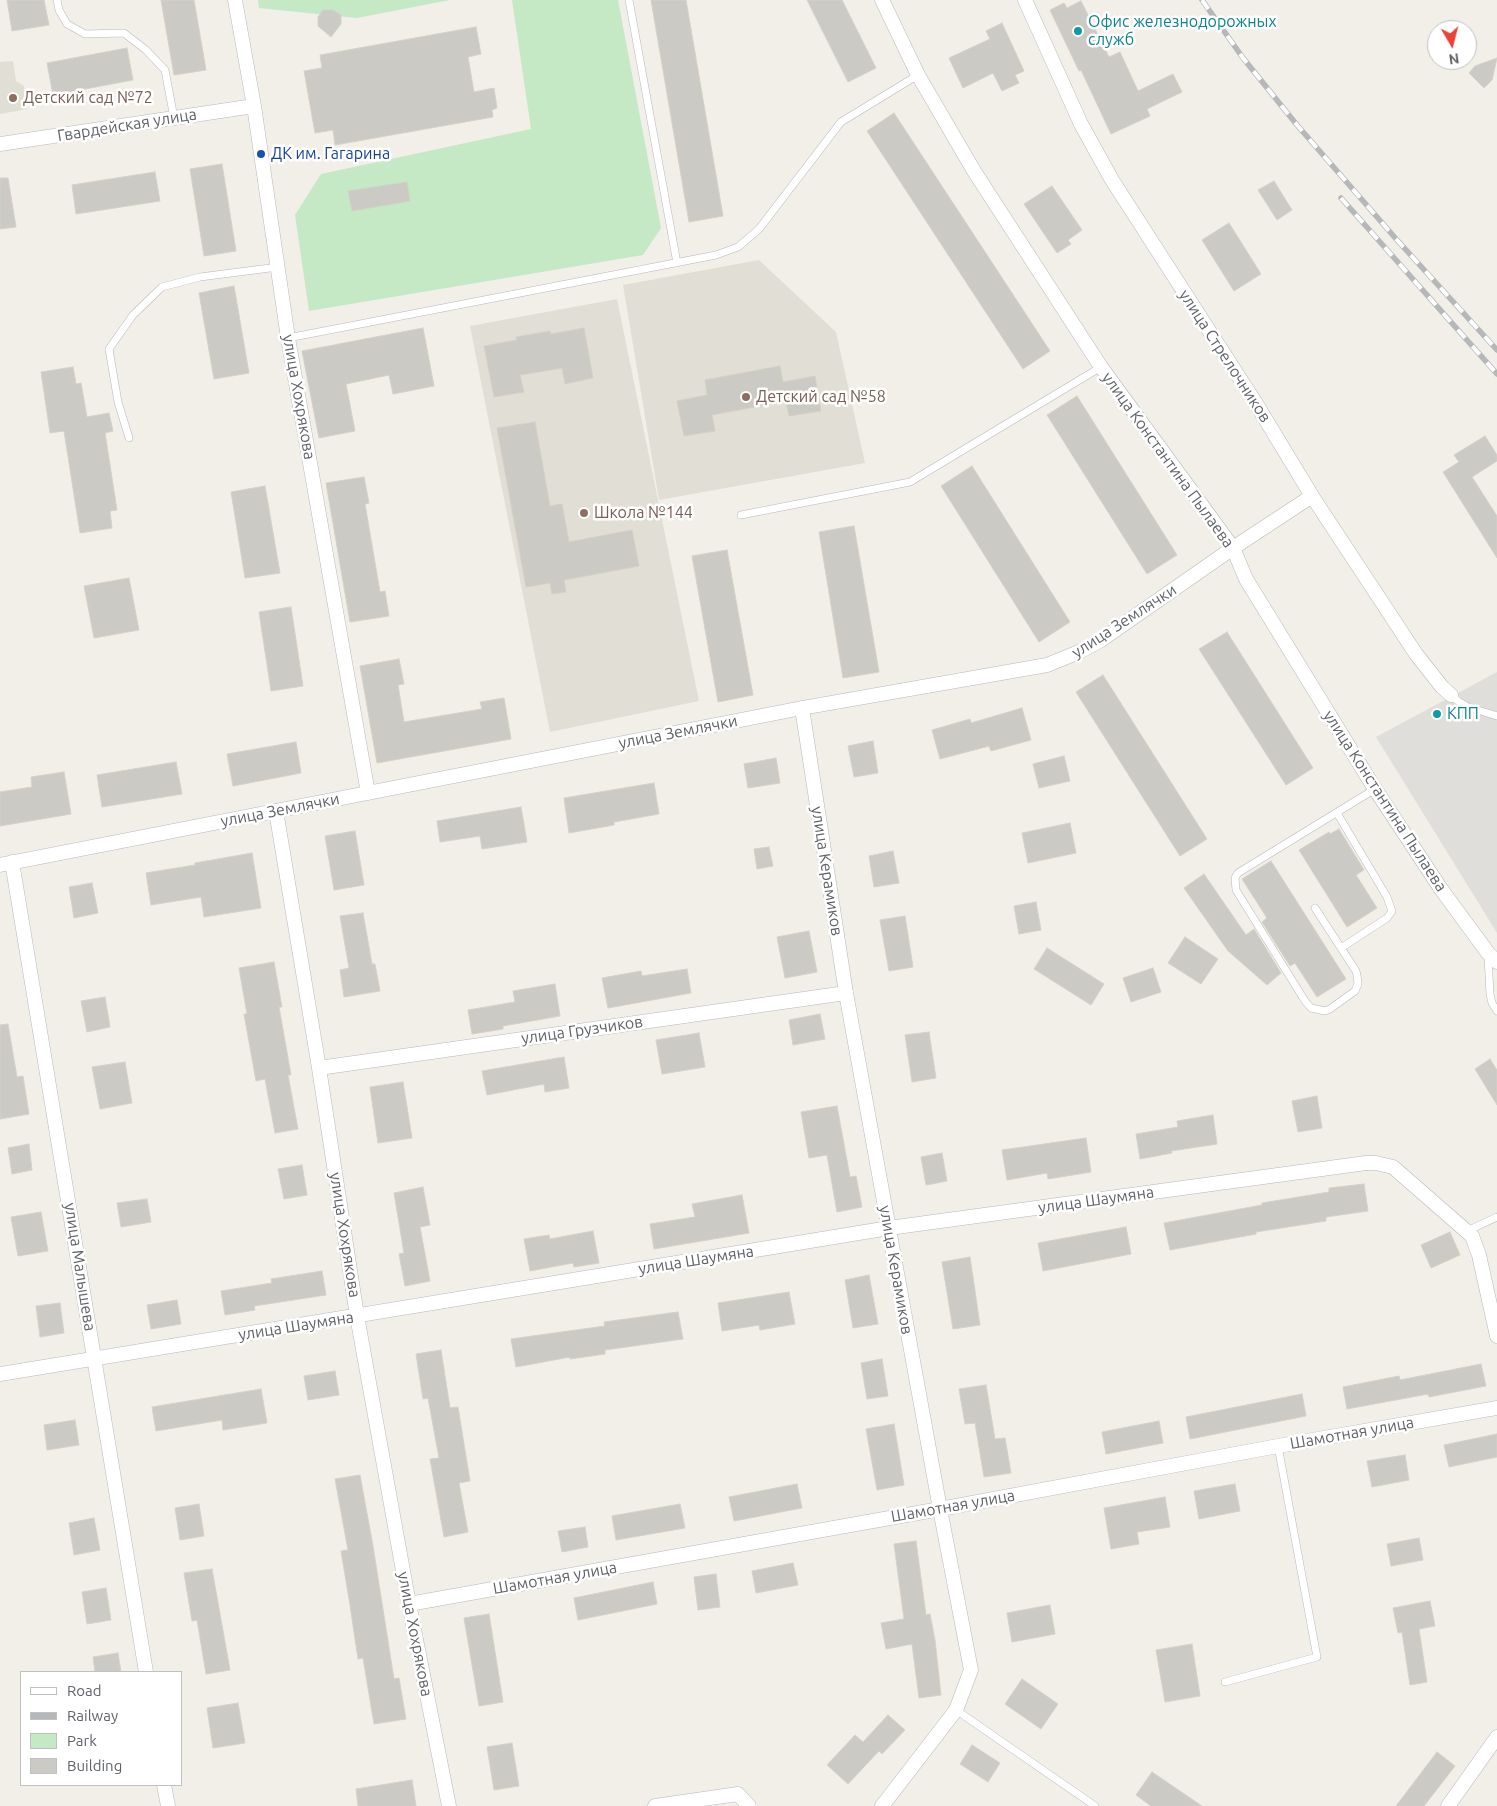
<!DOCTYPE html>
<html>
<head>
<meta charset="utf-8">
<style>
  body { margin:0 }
  #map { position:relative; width:1497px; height:1806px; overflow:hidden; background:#f1efe8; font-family:Ubuntu,sans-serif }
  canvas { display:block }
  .legend { position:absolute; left:20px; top:1671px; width:162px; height:115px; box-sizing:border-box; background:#fff; border:1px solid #bfc1c3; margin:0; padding:6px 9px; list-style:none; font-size:15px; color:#5f6368 }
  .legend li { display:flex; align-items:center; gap:10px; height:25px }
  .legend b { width:25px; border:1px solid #bfc1c3 }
  .north { position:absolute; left:1427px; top:20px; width:50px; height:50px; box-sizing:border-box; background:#fff; border:1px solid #bfc1c3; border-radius:50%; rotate:172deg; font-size:14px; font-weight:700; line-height:20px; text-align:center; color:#5f6368 }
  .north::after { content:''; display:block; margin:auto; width:18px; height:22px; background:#ea4335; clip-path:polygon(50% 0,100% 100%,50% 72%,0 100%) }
</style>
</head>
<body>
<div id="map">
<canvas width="1497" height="1806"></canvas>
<ul class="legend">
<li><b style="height:6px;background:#fff"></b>Road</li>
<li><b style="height:6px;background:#b6b7b8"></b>Railway</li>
<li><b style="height:14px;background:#c5e8c5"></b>Park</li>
<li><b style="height:14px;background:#cccac5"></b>Building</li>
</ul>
<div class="north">N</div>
</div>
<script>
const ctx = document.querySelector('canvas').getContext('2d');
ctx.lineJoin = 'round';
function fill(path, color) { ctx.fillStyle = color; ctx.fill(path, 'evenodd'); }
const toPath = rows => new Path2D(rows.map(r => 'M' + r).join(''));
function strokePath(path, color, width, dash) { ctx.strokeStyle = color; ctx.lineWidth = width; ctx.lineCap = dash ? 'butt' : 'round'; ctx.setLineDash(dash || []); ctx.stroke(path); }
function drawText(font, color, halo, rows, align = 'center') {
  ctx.font = font + ' Ubuntu,sans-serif'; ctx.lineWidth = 5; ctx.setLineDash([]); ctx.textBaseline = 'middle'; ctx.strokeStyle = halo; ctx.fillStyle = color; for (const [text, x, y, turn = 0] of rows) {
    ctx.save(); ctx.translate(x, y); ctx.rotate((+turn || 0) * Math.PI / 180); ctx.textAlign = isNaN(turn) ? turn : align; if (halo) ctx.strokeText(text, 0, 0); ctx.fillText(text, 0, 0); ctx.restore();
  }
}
fill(toPath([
  [1497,672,1497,933,1376,737]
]), '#e0deda');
fill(toPath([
  [13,61,16,81,24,86,27,109,0,114,0,62],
  [759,260,836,332,865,463,659,500,623,285],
  [617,299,699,701,550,732,470,326]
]), '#e1ded6');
fill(toPath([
  [258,0,450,0,357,18,259,8],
  [512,0,618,0,661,228,643,255,309,311,295,215,321,174,531,129]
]), '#c5e8c5');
const building = toPath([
  [7,0,44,0,49,25,12,31,7,0],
  [161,0,194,0,206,70,174,75,161,0],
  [651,0,686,0,723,216,689,222,651,0],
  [807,0,842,0,876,68,848,82,807,0],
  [1081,1,1109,57,1120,52,1138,91,1173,74,1182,92,1147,109,1150,116,1111,134,1081,70,1079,71,1050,10,1064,3,1067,8,1081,1],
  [323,10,333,10,341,15,341,24,331,37,318,26,318,17,323,10],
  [1002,23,1024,71,1015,75,1019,83,1002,91,993,73,963,88,949,58,990,39,986,31,1002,23],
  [476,27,481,54,468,57,474,92,494,88,497,108,492,110,493,117,335,145,333,130,315,133,304,71,322,68,320,55,476,27],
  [127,48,133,80,53,95,47,63,127,48],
  [1497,58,1492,80,1484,88,1469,73,1475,66,1497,58],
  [894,113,1050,351,1023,369,867,131,894,113],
  [222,164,236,251,204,256,190,169,222,164],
  [155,172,160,201,76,214,72,185,155,172],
  [0,178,8,178,16,227,0,229,0,178],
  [1274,181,1292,210,1277,220,1258,190,1274,181],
  [407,182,410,201,352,211,348,191,407,182],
  [1052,186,1082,230,1068,240,1071,244,1057,253,1024,204,1052,186],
  [1229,223,1261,274,1234,291,1202,240,1229,223],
  [234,286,249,373,214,379,199,293,234,286],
  [423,328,434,386,393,394,389,375,346,384,355,431,319,438,302,351,423,328],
  [584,328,593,378,565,384,562,368,520,375,524,392,494,397,484,346,517,340,516,337,550,331,551,334,584,328],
  [780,366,783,382,815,376,821,411,789,416,786,401,712,415,715,431,684,436,677,401,707,395,705,380,780,366],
  [73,367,76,384,81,383,87,417,109,413,113,431,105,433,117,510,110,511,112,528,80,533,64,431,50,433,41,372,73,367],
  [1077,396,1177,555,1147,574,1047,415,1077,396],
  [535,422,550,506,562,504,569,542,632,530,639,566,564,580,566,592,552,594,550,583,526,587,497,428,535,422],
  [1485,436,1497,455,1497,461,1472,477,1497,516,1497,558,1443,472,1459,462,1454,455,1485,436],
  [972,466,1070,622,1039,642,941,486,972,466],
  [364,477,369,503,365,504,380,592,385,591,389,616,350,622,326,483,364,477],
  [265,486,280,573,245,578,231,492,265,486],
  [854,526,879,672,843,678,819,532,854,526],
  [727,550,753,695,718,702,692,556,727,550],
  [129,578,139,630,94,638,84,586,129,578],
  [291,607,303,686,271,691,259,612,291,607],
  [1227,632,1313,768,1286,785,1199,649,1227,632],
  [399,659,404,684,398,685,404,722,482,709,480,702,504,698,511,739,377,763,360,666,399,659],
  [1103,675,1207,839,1180,856,1076,692,1103,675],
  [1022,708,1031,740,991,751,989,746,940,759,932,730,970,719,971,723,1022,708],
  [873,741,878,773,854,777,848,746,873,741],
  [296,742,301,773,233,786,227,754,296,742],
  [1064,756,1070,781,1039,788,1033,764,1064,756],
  [776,758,780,783,748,788,744,764,776,758],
  [176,762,182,794,102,807,97,775,176,762],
  [64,772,71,814,0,826,0,792,32,787,31,777,64,772],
  [654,783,659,814,614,822,614,825,569,833,564,798,654,783],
  [521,807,527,842,482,849,480,836,440,842,437,821,521,807],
  [1070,823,1076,853,1028,863,1022,833,1070,823],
  [1339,829,1364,870,1356,875,1377,908,1347,927,1299,850,1329,832,1330,834,1339,829],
  [355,831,364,885,334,890,325,836,355,831],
  [769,847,773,866,757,869,754,849,769,847],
  [893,851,899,883,874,887,869,856,893,851],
  [252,853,261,908,204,917,201,897,151,905,146,873,195,865,195,863,252,853],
  [1271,861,1346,979,1317,997,1295,963,1290,966,1262,922,1267,918,1242,879,1271,861],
  [1204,874,1246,935,1254,929,1281,973,1267,985,1228,951,1184,888,1204,874],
  [92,883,98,913,74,918,69,887,92,883],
  [1036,902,1041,930,1019,934,1014,906,1036,902],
  [363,913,372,964,375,964,380,991,344,997,340,970,349,968,340,916,363,913],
  [905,916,913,967,889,971,880,920,905,916],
  [809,931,817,972,785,978,777,937,809,931],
  [1185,937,1218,959,1201,984,1168,963,1185,937],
  [1047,948,1104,984,1091,1005,1034,969,1047,948],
  [274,962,282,1007,279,1007,291,1075,288,1075,298,1129,275,1133,265,1079,256,1081,244,1014,247,1014,239,968,274,962],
  [1153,968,1161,992,1131,1002,1123,978,1153,968],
  [687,969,691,993,608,1008,602,978,641,971,642,976,687,969],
  [555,984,560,1016,503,1026,503,1029,472,1034,468,1010,515,1002,513,991,555,984],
  [105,997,110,1027,87,1032,81,1001,105,997],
  [820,1014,825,1039,793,1045,789,1020,820,1014],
  [8,1024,17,1077,23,1076,29,1114,0,1119,0,1025,8,1024],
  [929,1032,936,1078,912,1082,905,1035,929,1032],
  [699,1033,705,1067,662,1074,656,1040,699,1033],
  [564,1057,569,1088,545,1092,544,1084,487,1095,482,1071,564,1057],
  [1490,1059,1497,1070,1497,1105,1475,1069,1490,1059],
  [125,1062,132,1103,100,1109,92,1067,125,1062],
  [403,1082,412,1138,378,1143,370,1087,403,1082],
  [1317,1096,1322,1128,1298,1132,1292,1101,1317,1096],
  [837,1106,850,1177,856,1176,862,1207,837,1212,827,1155,809,1158,801,1112,837,1106],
  [1213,1115,1217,1144,1171,1151,1172,1153,1140,1159,1136,1134,1178,1127,1177,1121,1213,1115],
  [1086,1138,1091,1172,1048,1179,1047,1173,1007,1180,1002,1150,1086,1138],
  [29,1144,32,1170,12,1174,8,1148,29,1144],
  [942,1153,947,1181,926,1185,921,1157,942,1153],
  [302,1165,307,1195,284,1199,278,1169,302,1165],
  [1364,1184,1368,1211,1326,1217,1326,1221,1256,1232,1256,1234,1170,1250,1164,1223,1262,1205,1262,1203,1329,1192,1329,1188,1364,1184],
  [423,1187,430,1225,420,1227,430,1281,405,1286,399,1254,404,1253,394,1193,423,1187],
  [742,1195,749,1233,654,1249,650,1224,695,1217,692,1204,742,1195],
  [147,1199,151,1222,121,1227,117,1203,147,1199],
  [41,1212,48,1251,18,1256,11,1217,41,1212],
  [1126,1227,1131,1254,1043,1271,1038,1243,1126,1227],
  [593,1231,599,1263,574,1267,573,1263,530,1271,524,1239,549,1235,550,1239,593,1231],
  [1450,1232,1460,1255,1431,1268,1421,1245,1450,1232],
  [970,1257,980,1325,953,1329,942,1262,970,1257],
  [322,1271,326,1295,254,1306,255,1310,225,1315,221,1291,272,1283,271,1279,322,1271],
  [869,1275,878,1324,853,1328,845,1280,869,1275],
  [789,1292,795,1324,760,1330,759,1325,722,1331,718,1303,789,1292],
  [177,1300,181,1324,151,1329,147,1305,177,1300],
  [60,1303,64,1333,40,1337,36,1306,60,1303],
  [678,1312,683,1339,605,1350,605,1354,570,1359,570,1357,516,1367,511,1339,605,1326,604,1322,678,1312],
  [441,1350,450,1408,458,1407,470,1481,459,1483,468,1532,444,1537,430,1459,439,1458,428,1398,423,1399,416,1354,441,1350],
  [882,1359,888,1396,867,1399,861,1363,882,1359],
  [1481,1364,1486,1386,1429,1397,1428,1394,1347,1409,1343,1387,1399,1376,1400,1380,1481,1364],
  [335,1371,339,1395,308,1400,304,1376,335,1371],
  [986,1385,995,1439,1005,1438,1011,1473,984,1477,975,1423,965,1424,959,1389,986,1385],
  [261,1389,267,1423,223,1430,222,1420,156,1431,152,1407,261,1389],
  [1302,1394,1306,1416,1190,1439,1186,1417,1302,1394],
  [75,1420,79,1445,47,1450,44,1425,75,1420],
  [1159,1421,1163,1443,1106,1454,1102,1432,1159,1421],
  [894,1424,904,1485,877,1490,866,1429,894,1424],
  [1497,1434,1497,1457,1449,1467,1444,1445,1497,1434],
  [1405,1455,1409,1480,1372,1487,1367,1461,1405,1455],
  [360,1475,373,1546,394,1679,399,1678,406,1719,374,1724,363,1658,358,1659,350,1605,341,1551,348,1550,335,1479,360,1475],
  [797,1484,802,1508,734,1521,729,1497,797,1484],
  [1235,1484,1240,1511,1199,1519,1194,1491,1235,1484],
  [1165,1497,1170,1527,1137,1532,1139,1544,1111,1549,1104,1508,1165,1497],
  [199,1504,204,1536,180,1540,175,1508,199,1504],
  [680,1504,685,1528,616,1540,612,1516,680,1504],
  [94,1518,100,1550,74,1555,69,1523,94,1518],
  [585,1527,588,1547,562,1552,558,1531,585,1527],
  [1419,1538,1423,1560,1391,1566,1387,1544,1419,1538],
  [916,1541,926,1615,930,1614,935,1640,941,1695,919,1698,912,1644,886,1649,881,1623,904,1619,894,1544,916,1541],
  [793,1563,798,1585,756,1593,752,1571,793,1563],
  [212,1569,230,1670,206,1674,197,1620,192,1621,184,1573,212,1569],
  [716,1574,720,1607,698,1610,694,1577,716,1574],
  [653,1582,657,1604,578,1620,574,1598,653,1582],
  [106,1588,111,1620,87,1624,82,1592,106,1588],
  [1430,1601,1435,1626,1419,1629,1427,1682,1410,1685,1402,1632,1398,1633,1393,1608,1430,1601],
  [1050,1605,1055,1634,1012,1642,1007,1613,1050,1605],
  [489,1614,503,1702,479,1706,464,1618,489,1614],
  [1192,1644,1200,1696,1165,1702,1156,1650,1192,1644],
  [118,1653,121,1672,95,1672,93,1657,118,1653],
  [1022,1679,1058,1704,1041,1729,1005,1704,1022,1679],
  [238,1703,245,1743,213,1748,207,1708,238,1703],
  [888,1715,905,1730,882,1754,879,1751,848,1784,827,1765,855,1735,863,1742,888,1715],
  [512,1743,519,1786,494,1790,487,1747,512,1743],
  [972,1745,1000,1763,988,1782,960,1764,972,1745],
  [1437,1752,1455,1766,1424,1806,1396,1806,1437,1752],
  [1152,1772,1202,1806,1151,1806,1136,1795,1152,1772],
  [412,1780,416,1806,358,1806,356,1789,412,1780]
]);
fill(building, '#cccac5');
strokePath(building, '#d6d1c6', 1);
const service = toPath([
  [57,0,59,10,67,24,85,34,124,33,146,50,165,70,174,118],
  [629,0,677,263],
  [288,338,716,255,738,247,759,229,841,122,918,75],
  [129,438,118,402,109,349,133,315,162,287,200,277,278,267],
  [741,515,910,482,1101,367],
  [1451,695,1458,701,1468,707,1497,716],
  [1337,813,1387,897,1392,911,1387,918,1341,948],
  [1315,908,1356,971,1357,975,1358,984,1355,991,1330,1009,1325,1011,1311,1008,1305,1001,1236,890,1235,878,1238,873,1375,789],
  [1488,956,1490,994,1492,1003,1497,1011],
  [1467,1231,1497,1217],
  [1225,1682,1317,1657,1278,1446],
  [956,1710,1095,1806]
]);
const minor = toPath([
  [235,0,254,106,288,338,368,793],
  [882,0,918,75,974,171,1101,367,1233,548,1246,579,1375,789,1441,889,1488,953,1497,962],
  [1025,0,1081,124,1112,180,1255,402,1312,496,1416,654,1442,687,1451,695],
  [0,144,254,106],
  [802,708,846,993,940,1509,971,1670,956,1710,882,1806],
  [276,811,319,1068,357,1316,409,1604,449,1806],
  [12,862,146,1672],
  [0,865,802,708,1047,665,1079,652,1101,640,1233,548,1312,496],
  [319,1068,846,993],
  [0,1374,889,1228,1366,1163,1376,1163,1393,1167,1472,1236,1479,1255,1497,1336],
  [409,1604,940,1509,1278,1446,1497,1408],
  [164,1785,168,1806],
  [655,1806,738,1794,749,1806],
  [1448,1806,1497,1737]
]);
strokePath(service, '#b5b8bc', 8);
strokePath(minor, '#b5b8bc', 15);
strokePath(service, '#fff', 7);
strokePath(minor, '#fff', 14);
const rail = toPath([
  [1202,0,1243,58,1297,125,1397,240,1497,350],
  [1341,198,1497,374]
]);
strokePath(rail, '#b6b7b8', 5.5);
strokePath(rail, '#fff', 4, [11]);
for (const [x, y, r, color] of [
  [1078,31,5,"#0f9aa8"],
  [13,98,5,"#8d6e63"],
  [261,154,5,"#1a4fb4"],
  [746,397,5,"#8d6e63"],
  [584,513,5,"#8d6e63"],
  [1437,714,5,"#0f9aa8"]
]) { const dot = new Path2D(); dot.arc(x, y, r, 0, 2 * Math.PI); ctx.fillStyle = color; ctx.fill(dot); strokePath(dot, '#fff', 2); }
drawText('16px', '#0d838f', '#fff', [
  ["Офис железнодорожных",1088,22],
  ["служб",1088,40],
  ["КПП",1447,714]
], 'left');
drawText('16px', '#785e54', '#fff', [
  ["Детский сад №72",23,98],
  ["Детский сад №58",756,397],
  ["Школа №144",594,513]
], 'left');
drawText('16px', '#5f6368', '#fff', [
  ["Гвардейская улица",127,125,-9],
  ["улица Стрелочников",1225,356,57],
  ["улица Хохрякова",299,397,80],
  ["улица Константина Пылаева",1168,460,54],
  ["улица Землячки",1124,621,-33],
  ["улица Землячки",678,732,-11],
  ["улица Константина Пылаева",1385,801,57],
  ["улица Землячки",280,810,-11],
  ["улица Керамиков",827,871,81],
  ["улица Грузчиков",582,1030,-8],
  ["улица Шаумяна",1096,1200,-8],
  ["улица Хохрякова",345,1235,81],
  ["улица Шаумяна",696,1260,-9],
  ["улица Малышева",80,1267,81],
  ["улица Керамиков",896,1270,80],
  ["улица Шаумяна",296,1326,-9],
  ["Шамотная улица",1352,1433,-10],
  ["Шамотная улица",953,1506,-10],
  ["Шамотная улица",555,1578,-10],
  ["улица Хохрякова",415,1634,79]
]);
drawText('16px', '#164399', '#fff', [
  ["ДК им. Гагарина",271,154]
], 'left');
</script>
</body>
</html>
